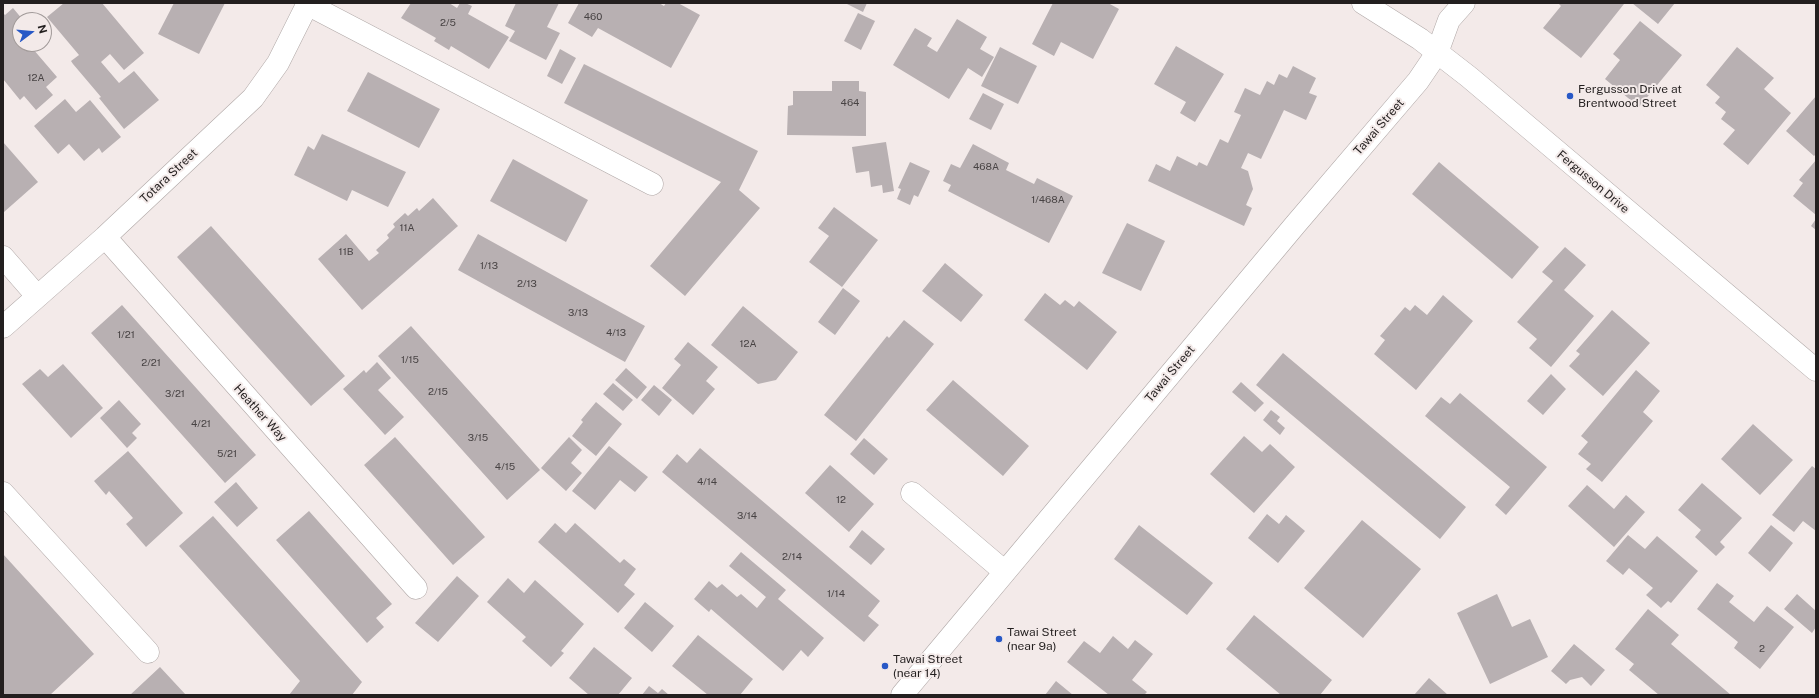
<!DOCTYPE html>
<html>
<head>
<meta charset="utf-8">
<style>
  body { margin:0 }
  #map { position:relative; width:1819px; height:698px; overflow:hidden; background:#f3eae9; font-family:"Public Sans",sans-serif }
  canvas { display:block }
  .frame { position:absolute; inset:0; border:4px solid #231f1f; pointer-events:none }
  .north { position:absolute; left:12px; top:12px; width:40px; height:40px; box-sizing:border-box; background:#f3eae9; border:1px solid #a09998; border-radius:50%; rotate:74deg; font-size:11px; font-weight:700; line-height:16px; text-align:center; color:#231f1f }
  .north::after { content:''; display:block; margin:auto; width:14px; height:18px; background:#2758c6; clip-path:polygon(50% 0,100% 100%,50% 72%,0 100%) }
</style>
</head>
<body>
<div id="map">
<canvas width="1819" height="698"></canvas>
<div class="frame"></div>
<div class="north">N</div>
</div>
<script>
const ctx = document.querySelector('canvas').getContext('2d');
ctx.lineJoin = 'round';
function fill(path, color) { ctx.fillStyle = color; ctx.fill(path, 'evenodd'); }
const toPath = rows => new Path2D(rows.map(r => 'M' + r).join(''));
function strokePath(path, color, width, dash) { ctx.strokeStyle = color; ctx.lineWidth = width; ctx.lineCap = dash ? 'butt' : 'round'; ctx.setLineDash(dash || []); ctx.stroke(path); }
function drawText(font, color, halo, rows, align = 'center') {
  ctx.font = font + ' "Public Sans",sans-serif'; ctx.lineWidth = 4; ctx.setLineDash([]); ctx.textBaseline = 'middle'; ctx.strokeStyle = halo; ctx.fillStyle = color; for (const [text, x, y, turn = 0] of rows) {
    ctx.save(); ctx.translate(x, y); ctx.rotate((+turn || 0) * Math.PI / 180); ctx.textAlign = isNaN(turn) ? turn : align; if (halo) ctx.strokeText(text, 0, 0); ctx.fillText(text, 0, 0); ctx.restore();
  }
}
fill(toPath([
  [64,3,102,3,144,53,124,70,110,54,101,62,119,83,134,71,159,100,124,129,99,98,101,97,73,64,71,61,79,55,47,17],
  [174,3,225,3,199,54,158,34],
  [411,3,449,3,457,8,460,3,465,3,472,6,468,14,509,37,489,69,451,46,449,50,434,41,436,38,401,18],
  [516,3,559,3,547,27,560,33,546,60,509,41,515,31,505,26],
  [579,3,659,3,664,6,666,3,678,3,700,15,671,68,598,28,592,37,568,23],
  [845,3,867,3,863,12],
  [1053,3,1108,3,1119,9,1093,59,1061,42,1054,56,1032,44],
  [1558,3,1623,3,1624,4,1581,58,1543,28,1561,6],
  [1632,3,1675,3,1658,24],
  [13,8,23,20,20,20,20,44,39,44,33,49,57,77,46,87,53,95,36,110,24,96,20,100,3,79,3,13,5,15],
  [858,13,875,21,861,50,844,41],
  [957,19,987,37,980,49,994,57,982,77,968,68,949,99,893,65,915,28,932,38,927,46,937,52],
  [1640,21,1682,55,1639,107,1605,79,1620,60,1613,54],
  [1176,46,1224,74,1195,122,1180,113,1186,102,1154,84],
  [1000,47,1037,66,1018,104,981,86],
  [1737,47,1774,78,1764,89,1791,113,1748,165,1723,144,1735,130,1721,119,1726,112,1715,103,1720,97,1706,85],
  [560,49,576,58,562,84,547,76],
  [584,64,758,151,739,190,760,208,685,296,650,266,721,182,564,103],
  [1293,66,1316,78,1309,93,1317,96,1306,120,1284,110,1261,159,1248,153,1241,168,1248,171,1253,189,1246,205,1252,208,1244,226,1148,181,1156,164,1170,171,1177,156,1197,166,1199,162,1207,166,1220,139,1228,143,1241,115,1234,112,1245,88,1260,95,1267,81,1274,85,1279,74,1287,78],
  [368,72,440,109,419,148,347,111],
  [832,81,859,81,859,91,866,92,866,136,787,135,788,106,793,105,793,91,832,91],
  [983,93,1004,104,991,130,969,119],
  [1816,96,1816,154,1814,156,1786,131],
  [65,99,76,112,90,100,121,137,102,153,99,148,84,161,69,144,58,154,34,126],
  [322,134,406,172,388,207,352,190,347,201,294,175,308,146,314,150],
  [3,142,38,182,4,212,3,211],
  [886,142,894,191,883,193,882,185,871,187,869,171,856,173,852,147],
  [973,144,1009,163,1006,170,1034,184,1037,178,1073,196,1049,243,948,191,951,185,943,181,951,164,960,168],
  [513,159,588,200,566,242,490,201],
  [1816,160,1816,215,1793,196,1803,183,1799,180],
  [910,162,930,171,918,197,914,195,910,205,897,199,901,189,898,188],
  [1439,162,1539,247,1512,279,1412,194],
  [433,198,458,226,362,310,318,259,346,234,369,261,379,253,376,250,389,238,387,235,395,227,393,224,405,213,408,216,417,208,419,211],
  [834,207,878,240,842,287,809,262,829,236,818,228],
  [1816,219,1816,230,1811,226],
  [1127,223,1165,241,1141,291,1102,273],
  [211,226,345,376,311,406,177,257],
  [478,234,645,326,625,362,458,270],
  [1565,247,1586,265,1564,290,1594,316,1551,367,1529,348,1537,339,1517,322,1553,281,1542,272],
  [945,263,983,295,961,322,922,291],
  [843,288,860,301,835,335,818,322],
  [1045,293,1060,305,1065,300,1074,307,1079,301,1117,332,1087,370,1024,320],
  [1443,295,1473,321,1416,390,1374,354,1385,340,1380,336,1405,307,1410,311,1415,305,1427,315],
  [122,305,256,455,225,483,91,333],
  [743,306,798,352,776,380,758,384,711,345],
  [1612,310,1650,343,1603,396,1569,366,1580,354,1576,351],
  [904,320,934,344,856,441,824,415,887,336,889,338],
  [411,326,540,470,507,500,378,356],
  [688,342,718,367,706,381,715,389,693,415,662,388,681,365,674,359],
  [1283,353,1466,507,1440,539,1256,385],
  [377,362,391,378,378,390,404,417,385,435,343,389,364,370,366,373],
  [63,364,103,408,71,438,22,384,40,369,48,377],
  [626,368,647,387,637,399,615,380],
  [1636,370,1660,391,1643,412,1653,421,1602,482,1586,469,1591,464,1578,454,1588,442,1581,436],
  [1551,374,1566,389,1543,415,1527,401],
  [953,380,1029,446,1003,476,926,410],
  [1241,382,1264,403,1255,412,1232,392],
  [613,383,633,400,623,411,603,394],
  [654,385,672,400,659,416,641,400],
  [1460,393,1547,467,1506,515,1495,505,1510,487,1425,416,1441,397,1450,404],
  [119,400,141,424,132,433,137,438,127,448,100,418],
  [596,402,622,424,596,456,572,436,583,422,581,420],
  [1271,410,1280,417,1277,421,1285,428,1280,435,1263,420],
  [1753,424,1793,460,1760,495,1721,459],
  [1244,436,1262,452,1270,444,1295,467,1254,513,1210,474],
  [395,437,485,537,453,565,364,465],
  [569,437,582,450,571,463,582,473,566,491,541,468],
  [864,438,888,459,874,475,850,454],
  [609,446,648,477,635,492,620,480,595,510,572,491],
  [700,448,880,601,868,616,879,625,864,642,662,472,677,454,687,463],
  [128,451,183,513,146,547,126,524,133,518,109,491,106,495,94,481],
  [830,465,874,504,849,532,805,493],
  [1812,466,1816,469,1816,531,1803,521,1794,532,1772,515],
  [236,482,258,508,237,527,214,502],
  [1702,483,1742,518,1720,542,1725,547,1716,556,1695,537,1701,530,1678,510],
  [1587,485,1614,509,1626,495,1645,512,1614,547,1568,506],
  [309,511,392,604,376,618,384,627,367,643,276,540],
  [1267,514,1279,524,1286,515,1305,531,1278,563,1248,538],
  [213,516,362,682,352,695,289,695,300,681,179,546],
  [1362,520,1421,569,1363,638,1304,588],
  [555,523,566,533,575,523,620,563,624,559,636,569,624,585,635,594,618,613,538,542],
  [1139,525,1213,583,1187,615,1114,559],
  [1771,525,1793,543,1770,572,1748,553],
  [862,530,885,549,871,565,849,547],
  [1628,535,1645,549,1657,536,1698,571,1671,603,1668,601,1661,608,1646,595,1653,588,1629,568,1623,575,1606,561],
  [741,552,786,590,778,599,824,638,808,657,801,650,783,671,711,609,709,612,694,599,709,581,717,588,722,584,737,597,741,594,757,608,766,597,729,566],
  [3,554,94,654,50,695,3,695],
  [457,576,479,596,438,642,415,623],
  [508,578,524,593,535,580,584,624,561,651,564,653,551,667,522,641,526,637,487,602],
  [1717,583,1734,596,1729,602,1754,622,1767,606,1794,627,1760,669,1734,648,1738,642,1697,609],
  [1497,594,1512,627,1530,619,1548,657,1490,684,1457,613],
  [1797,594,1816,611,1816,627,1812,633,1784,609],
  [645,602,674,626,652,652,624,628],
  [1648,609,1679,635,1671,644,1731,695,1659,695,1629,670,1634,664,1615,649],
  [1254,615,1332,680,1320,695,1281,695,1226,649],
  [698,635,753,679,740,695,708,695,672,666],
  [1113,636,1128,649,1135,640,1153,654,1132,680,1147,692,1144,695,1109,695,1067,662,1084,641,1100,653],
  [1574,644,1605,670,1591,686,1582,677,1570,680,1566,684,1551,671],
  [594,647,632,678,618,695,589,695,569,678],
  [160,667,186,695,130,695],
  [1429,678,1448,695,1414,695],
  [1056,681,1073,695,1045,695],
  [649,686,658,693,662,689,669,695,642,695]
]), '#b8b0b2');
const minor = toPath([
  [307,4,652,184],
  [105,237,416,588],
  [3,257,37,296],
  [3,327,105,237,253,98,278,63,308,3],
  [3,493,148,652],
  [912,493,1005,572],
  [902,695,1295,225,1418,81,1437,53,1449,20,1464,3]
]);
const major = toPath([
  [1363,3,1420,39,1469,77,1816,370]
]);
strokePath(minor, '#afa7a6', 23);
strokePath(major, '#afa7a6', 23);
strokePath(minor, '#fff', 22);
strokePath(major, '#fff', 22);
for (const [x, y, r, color] of [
  [1570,96,4,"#2758c6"],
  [999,639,4,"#2758c6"],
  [885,666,4,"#2758c6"]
]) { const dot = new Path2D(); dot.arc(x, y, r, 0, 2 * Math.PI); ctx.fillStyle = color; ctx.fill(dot); strokePath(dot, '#f3eae9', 1.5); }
drawText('10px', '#484344', null, [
  ["460",593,17],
  ["2/5",448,23],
  ["12A",36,78],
  ["464",850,103],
  ["468A",986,167],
  ["1/468A",1048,200],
  ["11A",407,228],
  ["11B",346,252],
  ["1/13",489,266],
  ["2/13",527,284],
  ["3/13",578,313],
  ["4/13",616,333],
  ["1/21",126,335],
  ["12A",748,344],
  ["1/15",410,360],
  ["2/21",151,363],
  ["2/15",438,392],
  ["3/21",175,394],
  ["4/21",201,424],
  ["3/15",478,438],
  ["5/21",227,454],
  ["4/15",505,467],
  ["4/14",707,482],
  ["12",841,500],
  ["3/14",747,516],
  ["2/14",792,557],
  ["1/14",836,594],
  ["2",1762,649]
]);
drawText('12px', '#231f1f', '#f3eae9', [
  ["Fergusson Drive at",1578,89],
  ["Brentwood Street",1578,103],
  ["Tawai Street",1007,632],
  ["(near 9a)",1007,646],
  ["Tawai Street",893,659],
  ["(near 14)",893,673]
], 'left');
drawText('12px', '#231f1f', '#f3eae9', [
  ["Tawai Street",1379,127,-49],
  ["Totara Street",169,176,-43],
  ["Fergusson Drive",1593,182,40],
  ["Tawai Street",1170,374,-50],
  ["Heather Way",260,413,48]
]);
</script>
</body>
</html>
